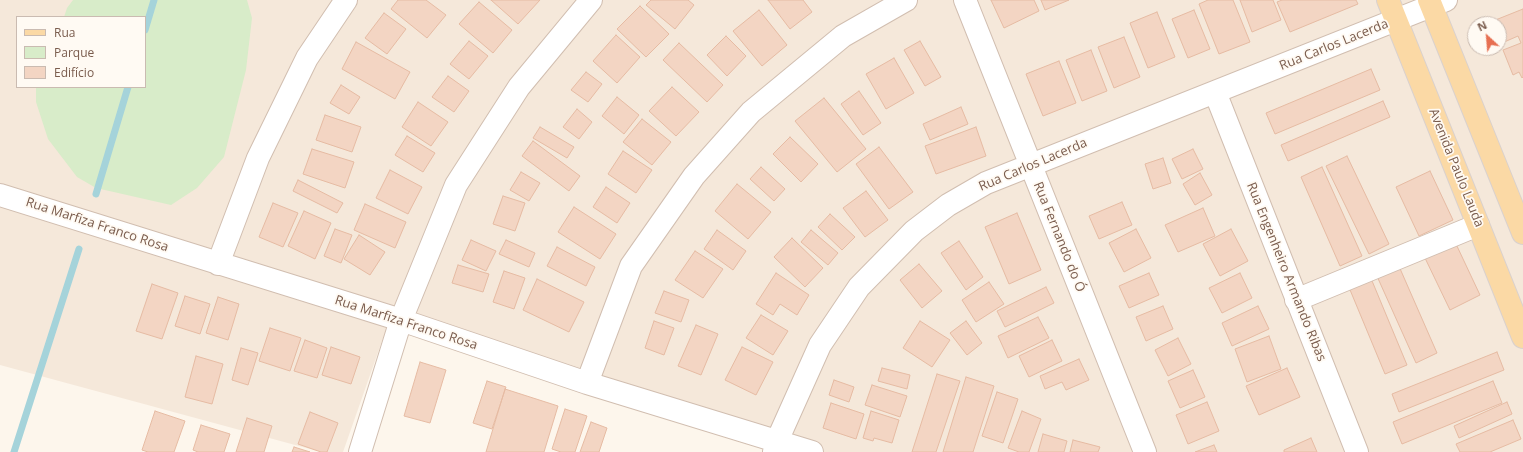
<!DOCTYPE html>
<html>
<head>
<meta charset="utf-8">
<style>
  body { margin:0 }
  #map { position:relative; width:1523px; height:452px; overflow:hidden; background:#fdf6ec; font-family:"Open Sans",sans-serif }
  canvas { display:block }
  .legend { position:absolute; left:16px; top:16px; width:130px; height:72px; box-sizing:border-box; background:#fffaf3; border:1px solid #cabbb1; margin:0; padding:5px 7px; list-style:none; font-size:12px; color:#7a5c4d }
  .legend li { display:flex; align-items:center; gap:8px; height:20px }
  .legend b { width:20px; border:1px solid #cabbb1 }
  .north { position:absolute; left:1467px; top:16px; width:40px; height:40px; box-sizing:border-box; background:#fffaf3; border:1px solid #cabbb1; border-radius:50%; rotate:334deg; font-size:11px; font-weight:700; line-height:16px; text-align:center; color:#7a5c4d }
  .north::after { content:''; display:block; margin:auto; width:14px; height:18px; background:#e76f51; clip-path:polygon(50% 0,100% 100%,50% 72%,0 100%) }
</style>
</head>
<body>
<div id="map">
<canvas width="1523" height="452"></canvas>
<ul class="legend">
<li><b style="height:5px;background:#fbd9a5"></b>Rua</li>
<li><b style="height:11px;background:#d8ecc9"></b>Parque</li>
<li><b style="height:11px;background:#f3d5c3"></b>Edifício</li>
</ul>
<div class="north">N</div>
</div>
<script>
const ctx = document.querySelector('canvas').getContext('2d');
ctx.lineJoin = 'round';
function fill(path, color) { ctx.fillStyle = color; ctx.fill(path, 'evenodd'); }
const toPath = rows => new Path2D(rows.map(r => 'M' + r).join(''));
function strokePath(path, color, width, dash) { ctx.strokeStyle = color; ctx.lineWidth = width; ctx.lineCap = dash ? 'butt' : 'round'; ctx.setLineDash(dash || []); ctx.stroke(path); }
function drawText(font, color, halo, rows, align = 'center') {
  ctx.font = font + ' "Open Sans",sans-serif'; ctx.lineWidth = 3.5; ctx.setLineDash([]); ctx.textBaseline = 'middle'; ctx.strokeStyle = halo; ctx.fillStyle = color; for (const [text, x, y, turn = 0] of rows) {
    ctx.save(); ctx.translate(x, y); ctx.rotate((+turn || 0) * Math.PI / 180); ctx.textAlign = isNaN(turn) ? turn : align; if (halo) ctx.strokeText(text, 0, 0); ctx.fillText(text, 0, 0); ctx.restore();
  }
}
fill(toPath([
  [0,0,1523,0,1523,452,812,452,402,320,383,338,343,452,321,452,0,365],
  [17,17,145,17,145,87,17,87],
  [1475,24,1499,24,1499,48,1475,48]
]), '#f5e8da');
fill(toPath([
  [73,0,247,0,252,18,246,70,224,157,197,188,171,205,96,188,77,177,48,139,36,102,36,87,145,87,145,17,64,17,67,8]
]), '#d8ecc9');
strokePath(toPath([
  [145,30,154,0],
  [96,194,128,87],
  [14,452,79,249]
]), '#a5d3da', 7);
const building = toPath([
  [398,0,426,0,446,15,427,38,391,9,398,0],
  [491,0,540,0,518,24,491,0],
  [651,0,688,0,694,5,675,29,646,5,651,0],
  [768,0,803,0,812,12,790,29,768,0],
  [991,0,1034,0,1039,11,1004,28,991,0],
  [1041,0,1069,0,1045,10,1041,0],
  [1208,0,1233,0,1250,42,1219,54,1199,4,1208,0],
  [1240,0,1273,0,1281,20,1252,32,1240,0],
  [1282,0,1356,0,1358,4,1290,32,1277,2,1282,0],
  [479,2,512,30,493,53,459,24,479,2],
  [640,6,669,34,646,57,617,29,640,6],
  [1523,9,1523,77,1522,78,1519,72,1513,75,1503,50,1521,43,1518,36,1502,43,1499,36,1499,24,1494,24,1493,21,1523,9],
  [759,10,787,45,762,66,733,31,759,10],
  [1194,10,1210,49,1188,58,1172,19,1194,10],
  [1157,12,1175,57,1148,68,1130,23,1157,12],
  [384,13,406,29,387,54,365,38,384,13],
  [616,35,640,57,617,83,593,61,616,35],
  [726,36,746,56,727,76,707,55,726,36],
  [1124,37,1140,77,1114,88,1098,47,1124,37],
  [469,41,488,56,469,79,450,64,469,41],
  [920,41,941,77,925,86,904,50,920,41],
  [356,42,410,72,395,99,342,69,356,42],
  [679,43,723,85,707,102,663,60,679,43],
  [1091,50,1107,91,1082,101,1066,60,1091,50],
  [894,58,914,93,886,109,866,74,894,58],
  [1059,61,1076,103,1043,116,1026,74,1059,61],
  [1371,69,1380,90,1275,134,1266,113,1371,69],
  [586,72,602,84,588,102,571,90,586,72],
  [448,76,469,91,454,112,432,97,448,76],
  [341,85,360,97,349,114,330,103,341,85],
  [672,87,699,112,676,136,649,111,672,87],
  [859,91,881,123,863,135,841,104,859,91],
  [617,97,639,115,624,134,602,116,617,97],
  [824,98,866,149,837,172,795,121,824,98],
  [1383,101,1390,117,1288,161,1281,145,1383,101],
  [418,102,448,122,431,146,402,127,418,102],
  [961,107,968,124,930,140,923,124,961,107],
  [577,109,592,122,579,139,563,127,577,109],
  [325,115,361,127,352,152,316,140,325,115],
  [642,119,671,142,652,165,623,142,642,119],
  [540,127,574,147,567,158,533,138,540,127],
  [976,127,986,156,936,174,925,146,976,127],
  [407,136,435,153,423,172,395,155,407,136],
  [790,137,818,164,801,182,773,154,790,137],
  [533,141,580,176,569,191,522,156,533,141],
  [879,147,913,192,889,209,856,164,879,147],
  [312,149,354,162,345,188,303,174,312,149],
  [1193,149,1203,169,1182,179,1172,159,1193,149],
  [623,151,652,170,636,193,608,174,623,151],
  [1347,156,1389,244,1369,254,1326,166,1347,156],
  [1163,158,1171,183,1153,189,1145,164,1163,158],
  [761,167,785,189,774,201,750,179,761,167],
  [1322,167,1362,256,1340,266,1301,177,1322,167],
  [390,170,422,187,408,214,376,198,390,170],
  [1430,171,1453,220,1419,236,1396,187,1430,171],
  [521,172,540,183,529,201,510,190,521,172],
  [1200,173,1212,195,1195,205,1183,184,1200,173],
  [298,180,343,203,337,213,293,191,298,180],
  [737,184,771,212,748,239,715,211,737,184],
  [606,187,630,203,617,223,593,207,606,187],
  [866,191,888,220,865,237,843,208,866,191],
  [503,196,525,203,515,231,493,224,503,196],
  [1122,202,1132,225,1099,239,1089,216,1122,202],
  [273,203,298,213,283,247,259,237,273,203],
  [365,204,406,222,395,248,354,230,365,204],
  [574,207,616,234,600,259,558,232,574,207],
  [1203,208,1215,236,1178,252,1165,225,1203,208],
  [304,211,331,223,315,259,288,246,304,211],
  [1017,213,1041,270,1009,284,985,227,1017,213],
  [830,214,855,237,842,250,818,227,830,214],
  [335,229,352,235,341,263,324,256,335,229],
  [1136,229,1151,258,1124,272,1109,243,1136,229],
  [1231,229,1248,261,1220,276,1203,244,1231,229],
  [717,230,746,251,733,270,704,249,717,230],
  [811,230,838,253,828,265,801,242,811,230],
  [359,235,385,252,370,275,344,259,359,235],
  [792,238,823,268,805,287,774,257,792,238],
  [471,240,496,251,486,271,462,260,471,240],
  [506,240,535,253,529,267,499,254,506,240],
  [959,241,983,277,966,290,941,253,959,241],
  [1456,244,1480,295,1450,310,1425,258,1456,244],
  [557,247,595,267,586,286,547,266,557,247],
  [695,251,723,269,703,298,675,280,695,251],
  [919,264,942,291,922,308,900,280,919,264],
  [1398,264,1437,353,1416,363,1376,274,1398,264],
  [458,265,489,274,483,292,452,283,458,265],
  [504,271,525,278,514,309,493,302,504,271],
  [776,273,809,295,797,315,780,304,773,315,756,304,776,273],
  [1149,273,1159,295,1129,308,1119,286,1149,273],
  [1240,273,1252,298,1222,313,1209,288,1240,273],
  [1370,276,1407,365,1385,374,1348,285,1370,276],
  [537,279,584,302,569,332,523,310,537,279],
  [989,282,1004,304,976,322,962,300,989,282],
  [152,284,178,293,162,339,136,331,152,284],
  [1046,287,1054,303,1005,327,997,311,1046,287],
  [664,291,689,300,681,322,655,313,664,291],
  [185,296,210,304,200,334,175,326,185,296],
  [218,297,239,304,228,340,206,333,218,297],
  [1163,306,1173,329,1146,341,1136,317,1163,306],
  [1258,306,1269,329,1232,346,1222,323,1258,306],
  [761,315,788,331,773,355,746,338,761,315],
  [1038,317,1049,338,1008,358,998,336,1038,317],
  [654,321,674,328,664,355,645,348,654,321],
  [920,321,950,340,932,367,903,348,920,321],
  [966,321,982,343,967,355,950,333,966,321],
  [696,325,718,334,701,375,678,366,696,325],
  [270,328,301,338,290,371,259,361,270,328],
  [1269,336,1281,369,1247,382,1235,349,1269,336],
  [1178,338,1191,364,1168,376,1155,350,1178,338],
  [305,340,327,348,317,378,294,371,305,340],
  [1052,340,1062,361,1029,377,1019,356,1052,340],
  [331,347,360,357,351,384,322,375,331,347],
  [742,347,773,362,756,395,725,380,742,347],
  [241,348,258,353,248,385,232,380,241,348],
  [1497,352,1504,370,1399,412,1392,394,1497,352],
  [196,356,223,364,212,404,185,397,196,356],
  [1079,359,1089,380,1066,390,1062,382,1045,389,1040,376,1079,359],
  [420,362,446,370,430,423,404,416,420,362],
  [882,368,910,375,907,389,878,381,882,368],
  [1287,368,1300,397,1259,415,1246,386,1287,368],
  [1193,370,1205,397,1180,408,1168,381,1193,370],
  [937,374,960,381,936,452,912,452,937,374],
  [966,377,994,386,973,452,943,452,966,377],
  [834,380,854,387,849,402,829,395,834,380],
  [487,381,506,387,492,429,473,423,487,381],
  [1493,381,1502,403,1402,444,1393,422,1493,381],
  [872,385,907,396,900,417,865,405,872,385],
  [505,389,558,406,544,452,486,452,505,389],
  [997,392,1018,399,1003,443,982,436,997,392],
  [1207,402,1219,431,1188,444,1176,415,1207,402],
  [1507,402,1512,414,1459,438,1454,426,1507,402],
  [831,403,864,414,856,439,823,428,831,403],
  [565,409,587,416,575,452,561,452,552,449,565,409],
  [155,411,185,421,174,452,148,452,142,450,155,411],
  [871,411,899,420,892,443,874,438,873,441,863,438,871,411],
  [1022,411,1041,419,1029,452,1019,452,1008,448,1022,411],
  [310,412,338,423,327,452,321,452,298,444,310,412],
  [247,418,272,426,264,452,236,452,247,418],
  [1513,420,1521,439,1490,452,1460,452,1456,444,1513,420],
  [591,422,607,428,599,452,580,452,591,422],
  [201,425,230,434,224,452,198,452,193,450,201,425],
  [1043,434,1067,441,1064,452,1038,452,1043,434],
  [1311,438,1317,452,1284,452,1284,450,1311,438],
  [1073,440,1100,447,1098,452,1070,452,1073,440],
  [1214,445,1217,452,1195,452,1214,445],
  [294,447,310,452,292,452,294,447]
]);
fill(building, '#f3d5c3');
strokePath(building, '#e6bba3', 1);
const minor = toPath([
  [965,0,1145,452],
  [1215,92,1357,452],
  [0,195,401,320,587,383,812,452],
  [218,264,258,158,307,58,346,0],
  [1296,300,1478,225],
  [587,383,631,266,694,176,751,112,843,36,906,0],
  [360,452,401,320,456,185,519,87,591,0],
  [774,452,777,441,820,345,859,287,914,231,948,205,986,183,1446,0]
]);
const major = toPath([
  [1388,0,1523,337],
  [1429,0,1523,233]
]);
strokePath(minor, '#d1beb0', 24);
strokePath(major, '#dad1cd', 24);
strokePath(minor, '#fff', 22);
strokePath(major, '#fbd9a5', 22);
drawText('13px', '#7a5c4d', '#fffaf3', [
  ["Rua Carlos Lacerda",1334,45,-22],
  ["Rua Carlos Lacerda",1033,165,-23],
  ["Avenida Paulo Lauda",1456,168,68],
  ["Rua Marfiza Franco Rosa",97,225,18],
  ["Rua Fernando do Ó",1059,237,68],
  ["Rua Engenheiro Armando Ribas",1286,272,68],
  ["Rua Marfiza Franco Rosa",406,323,18]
]);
</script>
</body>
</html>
